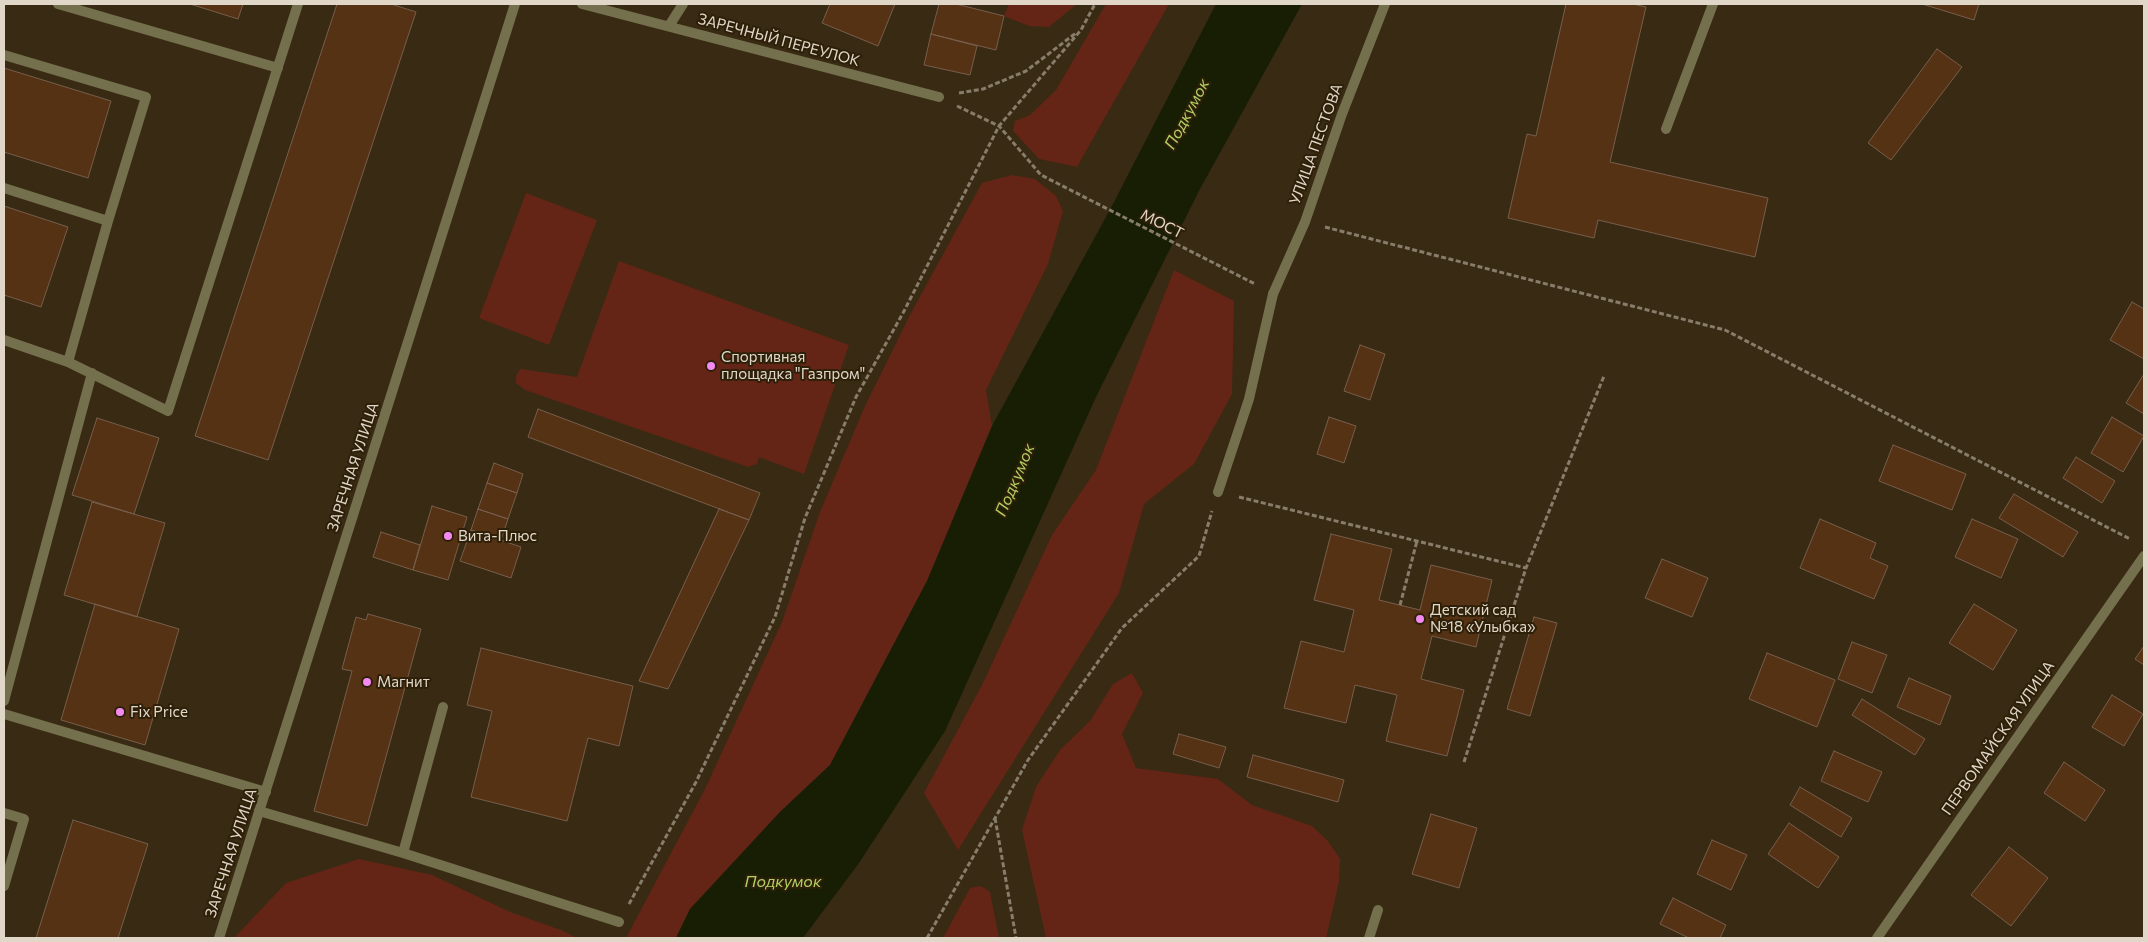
<!DOCTYPE html>
<html>
<head>
<meta charset="utf-8">
<style>
  body { margin:0 }
  #map { position:relative; width:2148px; height:942px; overflow:hidden; background:#382a13; font-family:Commissioner,sans-serif }
  canvas { display:block }
  .frame { position:absolute; inset:0; border:5px solid #e0d7c9; pointer-events:none }
</style>
</head>
<body>
<div id="map">
<canvas width="2148" height="942"></canvas>
<div class="frame"></div>
</div>
<script>
const ctx = document.querySelector('canvas').getContext('2d');
ctx.lineJoin = 'round';
function fill(path, color) { ctx.fillStyle = color; ctx.fill(path, 'evenodd'); }
const toPath = rows => new Path2D(rows.map(r => 'M' + r).join(''));
function strokePath(path, color, width, dash) { ctx.strokeStyle = color; ctx.lineWidth = width; ctx.lineCap = dash ? 'butt' : 'round'; ctx.setLineDash(dash || []); ctx.stroke(path); }
function drawText(font, color, halo, rows, align = 'center') {
  ctx.font = font + ' Commissioner,sans-serif'; ctx.lineWidth = 4; ctx.setLineDash([]); ctx.textBaseline = 'middle'; ctx.strokeStyle = halo; ctx.fillStyle = color; for (const [text, x, y, turn = 0] of rows) {
    ctx.save(); ctx.translate(x, y); ctx.rotate((+turn || 0) * Math.PI / 180); ctx.textAlign = isNaN(turn) ? turn : align; if (halo) ctx.strokeText(text, 0, 0); ctx.fillText(text, 0, 0); ctx.restore();
  }
}
fill(toPath([
  [1009,4,1077,4,1049,27,1029,26,1004,16],
  [1106,4,1169,4,1077,167,1039,159,1013,131,1015,121,1030,115,1056,90],
  [1012,175,1035,179,1056,196,1063,211,1048,264,986,390,992,426,927,581,830,765,780,812,690,909,676,938,626,938,705,789,782,622,820,512,865,406,911,313,982,183],
  [526,193,597,220,549,345,479,318],
  [619,261,849,345,804,474,759,457,757,464,748,467,525,390,516,383,516,376,520,369,577,377],
  [1174,270,1234,301,1232,394,1194,464,1144,504,1119,593,958,850,924,793,983,683,1052,535,1096,470],
  [1132,673,1143,693,1122,734,1136,768,1218,779,1252,805,1312,826,1328,841,1340,859,1339,882,1326,938,1046,938,1022,830,1036,787,1060,750,1090,721,1113,684],
  [359,859,432,875,510,912,561,930,577,938,234,938,286,883],
  [981,886,990,892,999,938,943,938,970,888]
]), '#642516');
fill(toPath([
  [1216,4,1302,4,1200,189,1096,397,945,731,859,863,803,938,676,938,690,909,780,812,830,765,927,581,992,426,1113,204]
]), '#171e04');
const building = toPath([
  [190,4,243,4,238,19,190,4],
  [337,4,391,4,416,12,268,460,195,436,337,4],
  [830,4,895,4,878,46,822,23,830,4],
  [939,4,956,4,1004,16,996,50,931,34,939,4],
  [1566,4,1633,4,1646,7,1610,162,1768,198,1755,257,1598,220,1594,238,1508,218,1527,134,1536,136,1566,4],
  [1922,4,1979,4,1974,20,1922,4],
  [931,34,977,46,970,75,924,65,931,34],
  [1937,49,1962,67,1891,160,1868,143,1937,49],
  [4,68,111,101,88,178,4,152,4,68],
  [4,206,68,227,41,307,4,295,4,206],
  [2132,302,2144,309,2144,359,2110,340,2132,302],
  [1360,345,1385,354,1370,400,1344,391,1360,345],
  [2144,374,2144,414,2126,403,2144,374],
  [538,409,760,493,749,520,528,437,538,409],
  [1329,417,1356,426,1344,463,1317,454,1329,417],
  [2112,417,2144,436,2123,472,2091,453,2112,417],
  [97,418,159,438,134,514,72,495,97,418],
  [1893,445,1966,474,1952,510,1879,481,1893,445],
  [2076,457,2115,481,2102,503,2063,478,2076,457],
  [494,463,523,474,517,493,487,483,494,463],
  [487,483,517,493,508,519,478,509,487,483],
  [2014,494,2078,532,2063,557,1999,518,2014,494],
  [92,502,165,523,137,617,64,595,92,502],
  [432,506,467,517,448,580,413,570,432,506],
  [478,509,508,519,501,540,471,530,478,509],
  [719,509,749,520,668,689,639,681,719,509],
  [1820,519,1876,543,1870,558,1888,566,1874,599,1800,568,1820,519],
  [1972,519,2018,539,2001,578,1955,557,1972,519],
  [471,530,521,547,511,578,460,561,471,530],
  [381,532,420,545,413,570,373,557,381,532],
  [1331,534,1392,549,1379,600,1420,610,1431,565,1492,580,1476,647,1432,636,1421,679,1464,690,1447,756,1386,741,1397,695,1355,685,1346,723,1284,708,1301,641,1344,652,1354,610,1314,600,1331,534],
  [1662,559,1708,578,1692,617,1645,598,1662,559],
  [95,604,179,629,145,745,61,720,95,604],
  [1974,604,2017,630,1993,670,1949,643,1974,604],
  [368,614,421,629,367,826,314,811,352,671,342,669,356,617,366,620,368,614],
  [1534,617,1557,623,1530,716,1507,709,1534,617],
  [1852,642,1887,655,1872,693,1838,679,1852,642],
  [2144,646,2144,665,2135,659,2144,646],
  [481,648,633,686,619,746,588,738,567,821,471,797,492,711,467,705,481,648],
  [1767,653,1835,680,1817,727,1749,699,1767,653],
  [1909,678,1951,696,1940,725,1897,707,1909,678],
  [2112,695,2143,714,2124,746,2092,727,2112,695],
  [1862,699,1925,739,1915,755,1852,715,1862,699],
  [1179,734,1226,747,1219,768,1173,754,1179,734],
  [1834,751,1882,772,1868,802,1821,781,1834,751],
  [1253,755,1344,780,1338,802,1247,777,1253,755],
  [2064,762,2105,790,2085,821,2044,793,2064,762],
  [1800,787,1852,818,1841,837,1790,805,1800,787],
  [1431,814,1477,828,1459,888,1412,874,1431,814],
  [73,820,148,844,118,938,36,938,73,820],
  [1789,823,1839,857,1818,888,1768,854,1789,823],
  [1712,840,1747,855,1731,890,1697,874,1712,840],
  [2009,847,2048,878,2011,926,1971,895,2009,847],
  [1673,898,1726,925,1720,938,1689,938,1660,924,1673,898]
]);
fill(building, '#563214');
strokePath(building, '#775e4c', 1);
strokePath(toPath([
  [959,93,983,89,1026,71,1076,33],
  [957,106,999,126,1041,175,1255,284],
  [1325,227,1725,330,2130,539],
  [1239,497,1526,568],
  [1400,605,1417,541],
  [1464,762,1526,568,1604,376],
  [995,818,1016,938],
  [629,904,696,782,775,617,805,518,856,397,903,313,999,126,1081,30,1095,4],
  [927,938,1028,760,1122,628,1199,556,1212,511]
]), '#887d6a', 3, [5, 2.5]);
strokePath(toPath([
  [58,4,278,68],
  [4,55,146,97,108,221,68,362],
  [1666,129,1713,4],
  [4,188,108,221],
  [4,340,68,362,168,411,298,4],
  [1218,492,1249,399,1273,294],
  [4,701,92,373],
  [4,714,266,792],
  [259,811,403,853,619,922],
  [4,813,24,819,4,886],
  [403,853,443,707],
  [1369,938,1378,910]
]), '#746f4c', 10);
strokePath(toPath([
  [582,4,939,97],
  [669,26,683,4],
  [1273,294,1305,222,1342,114,1385,4],
  [219,938,515,4]
]), '#746f4c', 10);
strokePath(toPath([
  [1877,938,2144,556]
]), '#746f4c', 10);
for (const [x, y, r, color] of [
  [711,366,5,"#f389f1"],
  [448,536,5,"#f389f1"],
  [1420,619,5,"#f389f1"],
  [367,682,5,"#f389f1"],
  [120,712,5,"#f389f1"]
]) { const dot = new Path2D(); dot.arc(x, y, r, 0, 2 * Math.PI); ctx.fillStyle = color; ctx.fill(dot); strokePath(dot, '#2e2008', 2); }
drawText('15px', '#e0d7c9', '#2e2008', [
  ["ЗАРЕЧНЫЙ ПЕРЕУЛОК",779,40,15],
  ["УЛИЦА ПЕСТОВА",1316,144,-70],
  ["МОСТ",1162,224,27],
  ["ЗАРЕЧНАЯ УЛИЦА",353,467,-72],
  ["ПЕРВОМАЙСКАЯ УЛИЦА",1998,738,-55],
  ["ЗАРЕЧНАЯ УЛИЦА",231,853,-72]
]);
drawText('15px', '#e0d7c9', '#2e2008', [
  ["Спортивная",721,357],
  ["площадка \"Газпром\"",721,374],
  ["Вита-Плюс",458,536],
  ["Детский сад",1430,610],
  ["№18 «Улыбка»",1430,627],
  ["Магнит",377,682],
  ["Fix Price",130,712]
], 'left');
drawText('italic 16px', '#b1d162', '#2e2008', [
  ["Подкумок",1187,114,-62],
  ["Подкумок",1015,480,-67],
  ["Подкумок",783,882]
]);
</script>
</body>
</html>
